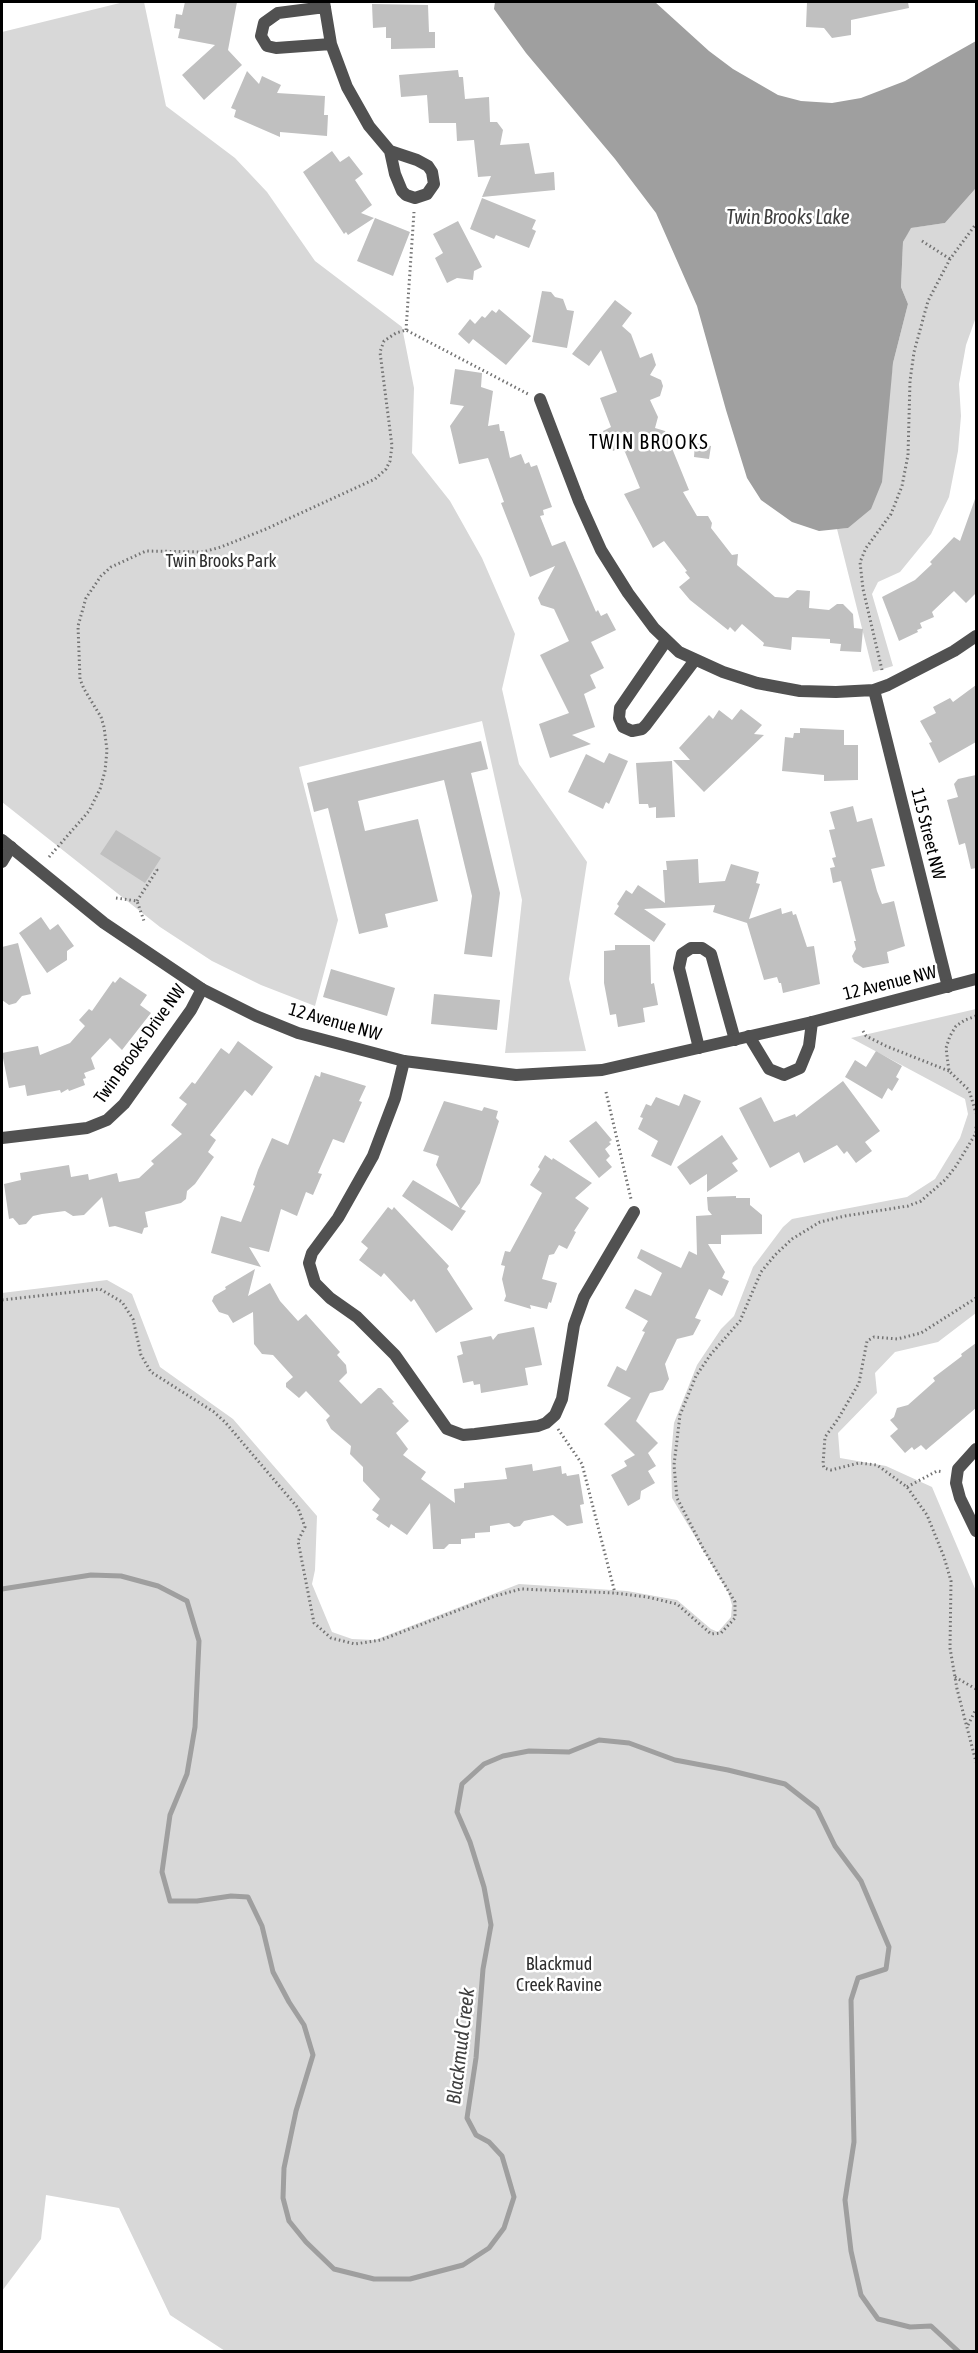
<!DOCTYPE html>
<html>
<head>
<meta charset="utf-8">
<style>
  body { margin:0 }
  #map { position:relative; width:978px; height:2353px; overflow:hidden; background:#fff; font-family:"Asap Condensed",sans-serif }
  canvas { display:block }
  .frame { position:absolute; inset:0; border:3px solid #000; pointer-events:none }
</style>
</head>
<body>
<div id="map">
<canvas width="978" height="2353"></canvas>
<div class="frame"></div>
</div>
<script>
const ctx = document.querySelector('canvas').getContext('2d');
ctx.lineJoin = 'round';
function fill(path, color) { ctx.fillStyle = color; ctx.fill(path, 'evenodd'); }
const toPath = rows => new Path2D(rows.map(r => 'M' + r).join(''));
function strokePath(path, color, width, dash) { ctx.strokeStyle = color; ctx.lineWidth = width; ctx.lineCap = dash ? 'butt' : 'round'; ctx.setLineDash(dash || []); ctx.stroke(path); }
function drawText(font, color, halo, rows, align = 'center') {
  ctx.font = font + ' "Asap Condensed",sans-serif'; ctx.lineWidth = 5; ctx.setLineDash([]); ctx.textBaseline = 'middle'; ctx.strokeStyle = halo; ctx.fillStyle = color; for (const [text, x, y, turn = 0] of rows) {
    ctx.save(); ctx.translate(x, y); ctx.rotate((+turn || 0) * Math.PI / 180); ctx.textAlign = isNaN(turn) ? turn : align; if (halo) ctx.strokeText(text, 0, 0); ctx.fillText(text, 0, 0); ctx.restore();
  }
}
fill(toPath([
  [124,2,144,2,166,106,235,158,267,192,315,261,402,327,414,388,412,453,450,501,482,558,515,634,502,689,519,764,587,862,569,979,586,1051,505,1053,522,900,482,721,299,767,338,920,315,1006,261,985,212,961,160,927,2,802,2,32],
  [976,188,976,317,966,345,959,384,961,416,958,451,949,497,931,534,900,572,878,582,872,594,893,666,873,672,837,529,848,528,886,420,893,363,908,304,901,287,903,242,910,228,945,223],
  [976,1009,976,1313,938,1342,895,1352,875,1373,877,1393,838,1433,840,1458,886,1466,932,1487,976,1591,976,2351,225,2351,170,2315,119,2208,46,2195,41,2239,2,2291,2,1293,107,1280,132,1294,160,1367,233,1419,317,1516,315,1570,312,1584,332,1632,352,1639,375,1640,519,1584,627,1591,677,1600,711,1629,718,1632,731,1617,732,1605,728,1592,672,1498,671,1456,674,1423,697,1365,721,1329,734,1316,753,1267,783,1227,792,1219,907,1197,935,1179,960,1138,968,1114,965,1099,851,1038]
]), '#d8d8d8');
fill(toPath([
  [495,2,655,2,709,51,733,69,778,95,801,101,832,103,861,98,905,81,976,41,976,188,945,223,911,228,903,242,901,287,908,304,893,363,882,482,871,509,848,528,819,531,792,522,761,500,747,478,726,410,697,306,656,213,615,159,526,53,494,9]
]), '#9f9f9f');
strokePath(toPath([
  [2,1589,91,1575,121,1576,158,1586,187,1601,199,1641,195,1727,187,1774,170,1815,162,1872,170,1901,197,1901,231,1896,248,1897,262,1926,273,1972,289,2002,304,2025,313,2055,296,2111,284,2168,283,2198,289,2221,306,2242,334,2269,374,2279,410,2279,463,2265,489,2248,504,2228,514,2197,502,2156,489,2142,476,2135,467,2118,476,2058,483,1969,491,1925,484,1887,470,1842,457,1812,462,1784,484,1764,503,1756,529,1751,569,1752,599,1740,629,1743,675,1760,728,1770,785,1784,817,1809,835,1846,861,1881,889,1947,886,1969,858,1978,851,2000,854,2142,845,2200,851,2251,861,2295,878,2319,910,2327,931,2326,959,2352]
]), '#9f9f9f', 5);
fill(toPath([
  [185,2,237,2,228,50,242,65,204,100,182,75,215,45,178,38,180,29,174,28,176,14,182,15],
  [807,2,908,2,909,8,851,20,851,35,832,38,824,28,806,27],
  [372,4,428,5,429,32,435,32,435,48,391,49,391,38,386,38,386,27,373,28],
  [458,70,459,77,463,77,465,99,489,97,490,122,497,122,503,130,500,145,529,143,535,174,554,172,555,190,482,197,491,176,478,177,474,140,457,141,456,123,429,123,427,95,401,97,399,75],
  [247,71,259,84,262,76,281,85,277,93,325,96,324,115,328,115,327,136,280,132,280,137,234,117,236,110,231,108],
  [332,151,340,162,349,156,363,174,355,180,372,205,361,213,374,218,348,235,346,232,344,234,303,172],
  [482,198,536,220,532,229,536,231,529,248,496,235,494,239,470,229],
  [375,218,410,232,393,276,357,261],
  [458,221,482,267,474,271,473,280,457,278,447,283,435,258,443,253,433,234],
  [542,291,551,292,555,297,563,299,567,310,574,311,567,348,532,342],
  [615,300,632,313,622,326,631,334,640,358,652,353,656,365,650,375,661,380,663,386,660,396,650,400,658,417,655,428,665,431,689,490,683,492,697,516,708,516,712,523,711,528,732,555,738,554,737,565,775,597,788,598,797,590,810,591,809,608,829,610,837,604,843,604,853,614,854,628,863,629,861,652,840,651,841,644,830,643,830,639,792,637,791,650,763,646,764,643,742,624,735,632,730,627,728,630,690,600,679,587,690,578,685,572,687,571,664,541,653,548,624,494,640,488,625,452,621,447,613,451,603,431,611,427,600,398,617,392,601,350,589,366,572,354],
  [499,309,531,336,506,365,473,339,469,344,458,334,470,319,475,324,482,316,485,318,492,310,496,313],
  [455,369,482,373,481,387,493,391,488,426,499,424,500,431,504,431,510,458,521,454,525,464,529,462,531,467,537,465,552,507,543,510,544,515,540,516,552,546,565,541,596,612,598,610,601,616,607,613,616,630,591,642,604,668,590,675,596,688,584,694,595,727,572,735,591,744,550,758,539,724,569,713,540,655,569,641,554,609,541,605,538,598,555,566,530,577,501,503,504,502,488,458,459,464,450,426,464,406,450,404],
  [695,443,711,446,709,459,694,457],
  [975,499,976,500,976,593,966,603,954,591,932,612,934,617,920,623,922,628,917,630,918,632,899,641,882,597,915,580,932,564,930,562,954,537,960,541],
  [976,685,976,742,939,763,929,743,932,742,920,721,936,713,933,707,950,698,953,702],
  [741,709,762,725,754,734,764,735,704,792,673,760,690,760,679,748,709,715,713,719,719,710,732,720],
  [800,728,844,730,844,745,858,745,858,780,824,781,824,775,782,771,785,737,793,738,794,733,800,733],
  [481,741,488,769,471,773,500,893,492,957,464,954,472,896,444,780,358,801,365,831,418,819,438,901,385,914,388,927,359,934,328,808,314,812,307,783],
  [609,753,628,761,609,804,606,802,603,809,568,792,586,754,604,763],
  [672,761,675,817,656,818,656,807,649,808,648,804,639,804,636,763],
  [976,775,976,868,971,869,965,843,959,845,947,800,958,797,954,784,958,779],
  [853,806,857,822,872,818,885,866,871,869,877,891,882,904,894,901,905,946,887,952,889,963,863,968,854,962,852,956,856,949,854,941,856,941,841,881,833,883,830,868,835,867,832,858,836,857,829,830,835,829,830,812],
  [116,830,161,858,145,883,100,854],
  [698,859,699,883,725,881,731,864,759,872,756,883,760,884,749,919,781,908,782,914,792,911,793,915,796,914,807,947,814,946,820,984,783,993,781,983,779,983,777,977,764,980,747,923,713,912,715,905,644,909,666,924,654,942,614,914,619,906,617,904,626,890,632,894,638,885,665,903,663,870,667,870,666,861],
  [41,917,50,930,58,924,74,946,67,951,67,960,47,973,19,933],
  [18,943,31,994,22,996,16,1003,9,1005,2,1000,2,947],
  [615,945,650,945,651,984,654,983,658,1005,643,1008,645,1022,618,1027,616,1014,610,1015,604,983,604,951,615,950],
  [331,969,395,988,387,1016,323,997],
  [120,977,147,995,140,1005,151,1013,122,1050,110,1038,91,1058,95,1069,84,1073,86,1078,83,1079,85,1085,69,1091,68,1089,61,1093,60,1090,27,1096,25,1085,9,1088,2,1053,38,1046,40,1055,70,1043,85,1026,79,1020,89,1009,92,1011,113,981,115,983],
  [434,994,500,1000,497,1030,431,1024],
  [238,1041,273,1067,252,1096,245,1090,210,1135,216,1140,208,1152,214,1157,195,1184,187,1191,186,1199,181,1203,145,1212,148,1227,144,1228,142,1234,115,1226,109,1227,102,1197,84,1215,73,1216,65,1211,42,1214,33,1216,26,1224,19,1225,13,1218,9,1219,4,1184,21,1180,20,1173,69,1165,71,1177,88,1174,89,1180,117,1173,119,1182,139,1178,154,1164,151,1161,182,1134,171,1125,187,1104,179,1098,192,1082,195,1084,221,1048,229,1054],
  [876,1051,902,1066,896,1077,899,1079,892,1091,888,1088,882,1099,845,1077,855,1060,866,1067],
  [321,1072,366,1086,359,1101,362,1102,344,1143,333,1139,318,1173,322,1174,313,1195,306,1192,297,1216,281,1209,269,1252,249,1247,261,1267,211,1253,221,1216,241,1222,255,1186,253,1185,258,1170,272,1138,288,1145,315,1075,320,1077],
  [843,1081,880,1131,865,1142,872,1151,856,1163,847,1151,844,1154,837,1145,804,1163,799,1152,770,1168,739,1108,761,1097,774,1122,795,1114,796,1117],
  [684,1094,701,1101,671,1166,651,1156,658,1141,638,1129,643,1118,640,1117,646,1104,651,1106,656,1097,679,1106],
  [444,1101,482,1111,484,1107,498,1111,496,1118,499,1121,480,1183,461,1209,466,1211,452,1231,402,1196,413,1180,460,1208,436,1165,439,1156,423,1151],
  [596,1121,612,1140,609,1142,611,1144,605,1149,610,1156,606,1160,612,1167,599,1178,569,1141],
  [722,1135,738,1159,732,1163,738,1171,707,1192,707,1174,690,1185,677,1167],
  [545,1155,552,1160,553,1158,592,1183,575,1198,589,1208,574,1231,576,1232,567,1249,559,1245,554,1254,549,1255,542,1279,557,1283,551,1303,549,1302,547,1309,530,1305,531,1309,504,1301,506,1296,502,1279,505,1266,501,1265,505,1251,510,1252,542,1193,530,1185,540,1169,538,1167],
  [736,1196,736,1198,750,1198,750,1205,762,1215,762,1234,721,1235,721,1244,708,1244,725,1272,722,1278,729,1281,722,1296,709,1289,695,1318,701,1320,693,1335,677,1339,665,1364,669,1379,663,1390,650,1393,636,1421,658,1443,648,1453,656,1466,648,1471,655,1483,641,1491,640,1499,628,1506,611,1475,627,1466,624,1461,635,1455,604,1424,631,1398,607,1386,617,1366,626,1371,645,1332,642,1331,648,1321,625,1308,635,1289,651,1296,662,1273,637,1258,641,1249,681,1268,689,1251,697,1255,696,1216,712,1215,708,1210,707,1197],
  [388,1207,392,1210,394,1207,449,1266,447,1269,473,1309,436,1333,414,1299,411,1302,384,1273,381,1277,359,1260,368,1248,361,1242],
  [255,1269,248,1296,270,1283,280,1301,298,1321,306,1314,340,1352,337,1355,346,1365,347,1373,339,1381,361,1404,378,1388,381,1388,394,1402,392,1403,409,1421,396,1433,408,1449,403,1455,426,1472,421,1479,455,1503,454,1489,464,1488,464,1483,507,1479,505,1468,532,1464,533,1471,561,1466,562,1474,566,1473,567,1476,579,1474,584,1504,580,1505,583,1523,567,1526,553,1515,524,1521,520,1526,514,1527,509,1523,490,1526,490,1532,475,1533,475,1538,461,1539,461,1544,449,1544,444,1549,433,1549,430,1503,407,1535,391,1524,389,1528,376,1519,379,1515,372,1510,380,1499,363,1481,363,1467,350,1454,351,1446,331,1429,326,1420,330,1416,306,1391,299,1398,286,1387,286,1383,293,1377,273,1355,262,1354,254,1344,253,1312,233,1323,228,1315,219,1312,212,1301,214,1296,226,1289,225,1287],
  [534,1327,542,1365,525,1368,528,1385,481,1393,480,1384,474,1385,473,1381,463,1383,457,1356,463,1354,460,1342,491,1336,493,1340,498,1334],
  [976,1343,976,1408,926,1450,921,1445,914,1450,912,1447,905,1453,890,1436,898,1429,890,1420,894,1417,897,1408,908,1405,935,1381,933,1378,962,1356,961,1354]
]), '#c0c0c0');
strokePath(toPath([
  [922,241,950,259],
  [406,330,414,212],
  [882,670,863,589,860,562,866,548,891,514,902,486,908,455,910,381,914,352,928,301,950,259,976,224],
  [49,857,89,811,100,789,105,771,107,750,104,727,101,717,84,689,80,679,78,626,86,598,101,576,111,567,146,551,203,552,221,547,266,529,375,479,386,469,390,461,392,446,380,352,384,341,396,333,406,330,528,394],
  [116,898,137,901,144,921],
  [137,901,157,870,155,868],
  [976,1016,965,1020,956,1026,950,1036,946,1048,949,1071,969,1090,976,1113],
  [863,1031,866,1036,886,1046,949,1071],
  [606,1092,631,1199],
  [976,1298,921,1333,897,1339,874,1337,867,1341,859,1383,838,1419,825,1437,823,1464,824,1468,831,1470,859,1463,877,1465,907,1487,927,1515,944,1557,951,1581,950,1648,957,1689,976,1762],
  [2,1300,100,1289,122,1302,133,1319,141,1355,151,1372,214,1412,225,1422,298,1508,305,1527,298,1541,314,1623,331,1638,355,1644,381,1640,495,1596,521,1589,615,1593,647,1597,677,1604,711,1634,721,1633,735,1618,735,1602,704,1550,677,1498,674,1465,680,1415,696,1376,711,1354,740,1321,761,1272,775,1255,792,1239,820,1222,845,1216,908,1206,921,1201,946,1179,956,1166,976,1133,976,1124],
  [558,1429,582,1464,615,1593],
  [907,1487,937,1471,943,1472],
  [955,1677,976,1689],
  [968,1725,976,1709]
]), '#737373', 3, [1.5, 3]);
strokePath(toPath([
  [324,2,331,44,347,87,369,126,390,151],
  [325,7,278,13,264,23,261,36,267,46,276,48,331,44],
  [390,151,417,160,428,166,432,172,434,184,427,194,415,198,406,195,402,191,395,174,390,151],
  [540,399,579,501,601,550,628,593,654,628,679,652,723,672,757,683,800,691,836,692,874,690,888,685,954,651,976,636],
  [666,641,620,708,619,718,623,727,632,731,642,729,646,725,695,660],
  [874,690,948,987],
  [2,862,11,847],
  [749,1036,769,1069,784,1075,800,1068,809,1046,812,1022],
  [699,1048,679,968,682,954,691,948,702,948,711,954,735,1040],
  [404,1061,395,1098,373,1156,338,1218,312,1253,309,1263,315,1283,330,1298,357,1317,395,1355,447,1429,463,1435,475,1434,538,1426,546,1423,555,1415,562,1399,574,1325,584,1297,634,1212],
  [2,1138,87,1128,107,1120,124,1104,191,1010,202,989],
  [976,1449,958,1469,956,1483,960,1498,976,1531]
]), '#515151', 12);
strokePath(toPath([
  [2,840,104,923,202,989,256,1016,298,1033,404,1061,516,1075,602,1070,812,1022,976,979]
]), '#515151', 12);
drawText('18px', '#2f2f2f', '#fff', [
  ["Twin Brooks Park",221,561],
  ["Blackmud",559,1964],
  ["Creek Ravine",559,1985]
]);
drawText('18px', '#000', '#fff', [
  ["115 Street NW",928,834,76],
  ["12 Avenue NW",890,983,-14],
  ["12 Avenue NW",335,1022,16],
  ["Twin Brooks Drive NW",140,1044,-54]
]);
drawText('italic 20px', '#404040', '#fff', [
  ["Twin Brooks Lake",788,218],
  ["Blackmud Creek",461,2046,-83]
]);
ctx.letterSpacing = '1.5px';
drawText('20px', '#000', '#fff', [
  ["TWIN BROOKS",649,443]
]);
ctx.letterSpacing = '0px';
</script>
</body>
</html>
